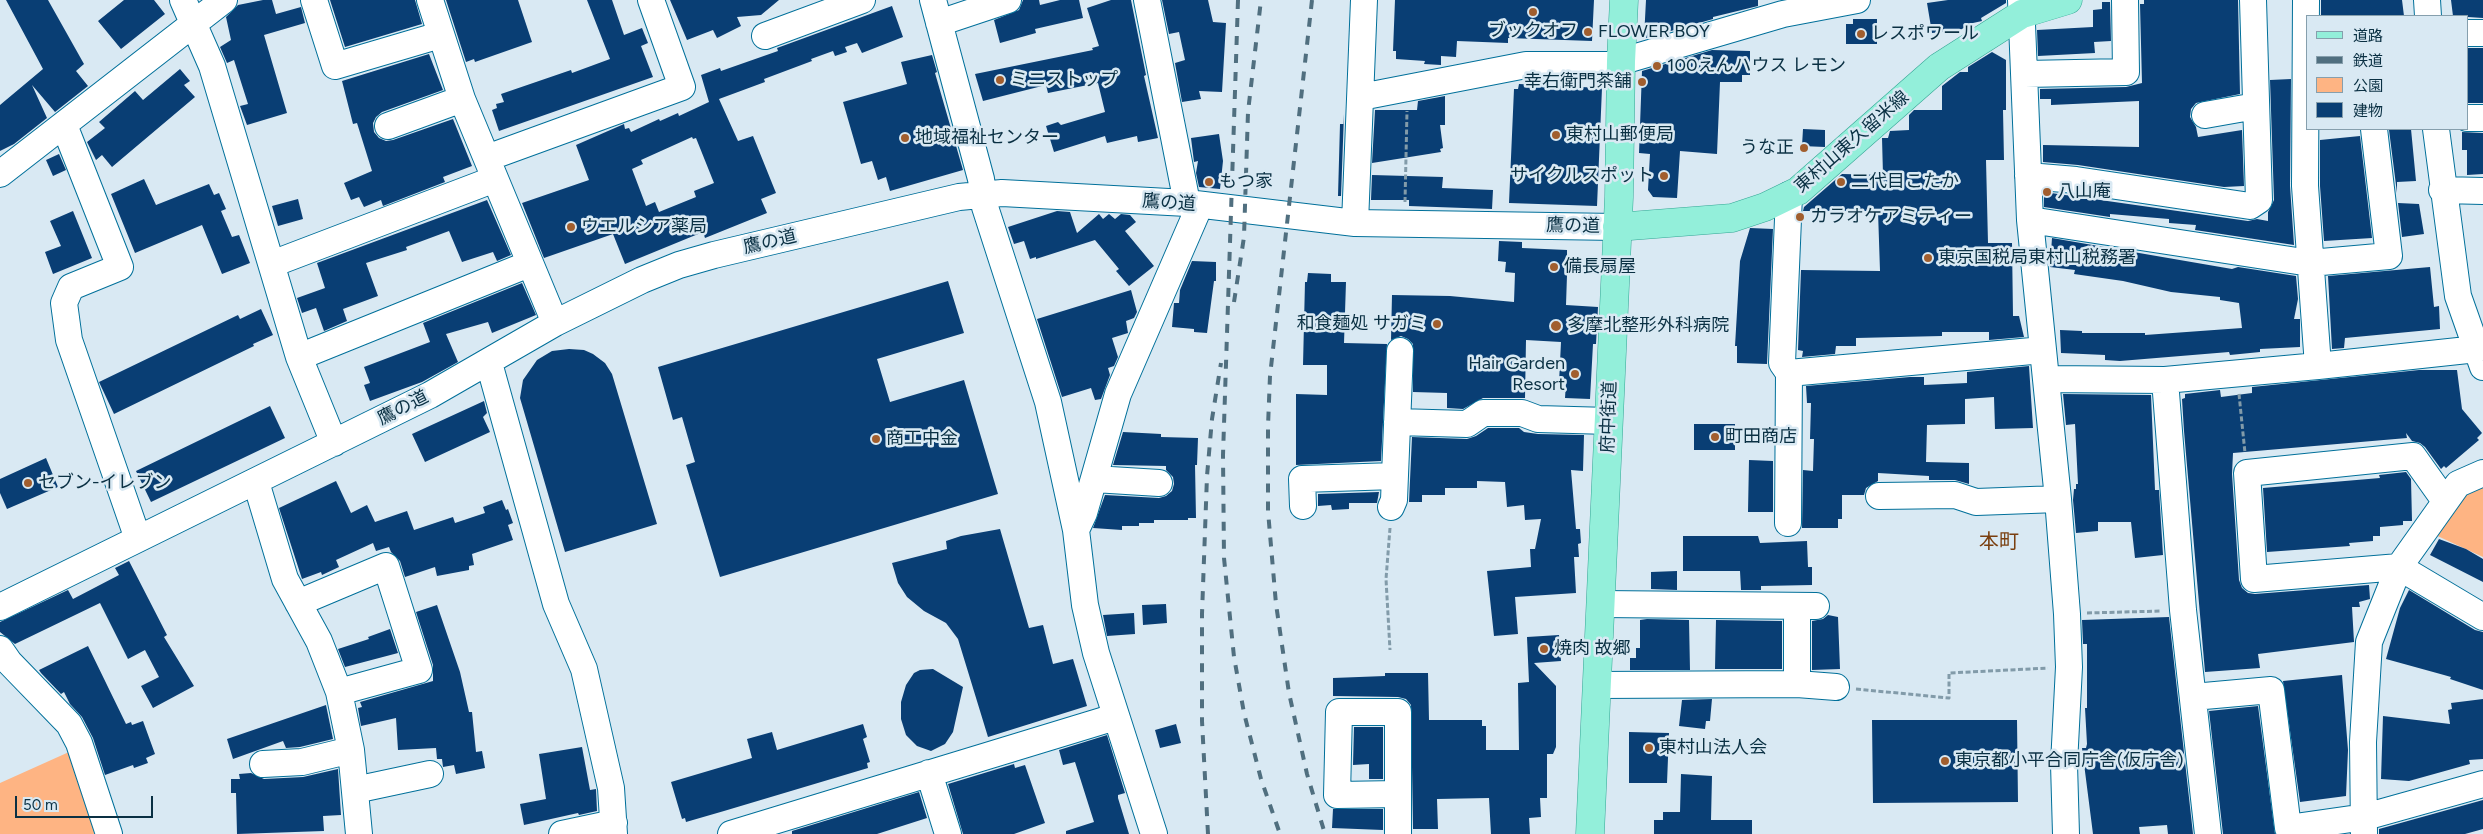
<!DOCTYPE html>
<html>
<head>
<meta charset="utf-8">
<style>
  body { margin:0 }
  #map { position:relative; width:2483px; height:834px; overflow:hidden; background:#d9e9f3; font-family:Figtree,"Noto Sans JP",sans-serif }
  canvas { display:block }
  .legend { position:absolute; left:2306px; top:15px; width:162px; height:115px; box-sizing:border-box; background:#d9e9f3; border:1px solid #869fad; margin:0; padding:6px 9px; list-style:none; font-size:15px; color:#0a3043 }
  .legend li { display:flex; align-items:center; gap:10px; height:25px }
  .legend b { width:25px; border:1px solid #869fad }
  .scale { position:absolute; left:15px; top:796px; width:138px; height:22px; box-sizing:border-box; border:2px solid #0a3043; border-top:0; padding-left:6px; font-size:15px; line-height:18px; white-space:nowrap; color:#0a3043; -webkit-text-stroke:4px #d9e9f3; paint-order:stroke }
</style>
</head>
<body>
<div id="map">
<canvas width="2483" height="834"></canvas>
<ul class="legend">
<li><b style="height:6px;background:#93efda"></b>道路</li>
<li><b style="height:6px;background:#506f7f"></b>鉄道</li>
<li><b style="height:14px;background:#feb483"></b>公園</li>
<li><b style="height:14px;background:#093e74"></b>建物</li>
</ul>
<div class="scale">50 m</div>
</div>
<script>
const ctx = document.querySelector('canvas').getContext('2d');
ctx.lineJoin = 'round';
function fill(path, color) { ctx.fillStyle = color; ctx.fill(path, 'evenodd'); }
const toPath = rows => new Path2D(rows.map(r => 'M' + r).join(''));
function strokePath(path, color, width, dash) { ctx.strokeStyle = color; ctx.lineWidth = width; ctx.lineCap = dash ? 'butt' : 'round'; ctx.setLineDash(dash || []); ctx.stroke(path); }
function drawText(font, color, halo, rows, align = 'center') {
  ctx.font = font + ' Figtree,"Noto Sans JP",sans-serif'; ctx.lineWidth = 5; ctx.setLineDash([]); ctx.textBaseline = 'middle'; ctx.strokeStyle = halo; ctx.fillStyle = color; for (const [text, x, y, turn = 0] of rows) {
    ctx.save(); ctx.translate(x, y); ctx.rotate((+turn || 0) * Math.PI / 180); ctx.textAlign = isNaN(turn) ? turn : align; if (halo) ctx.strokeText(text, 0, 0); ctx.fillText(text, 0, 0); ctx.restore();
  }
}
fill(toPath([
  [2483,479,2483,557,2431,533,2461,489],
  [69,752,93,819,94,834,0,834,0,783]
]), '#feb483');
fill(toPath([
  [6,0,48,0,84,64,76,71,88,86,55,112,32,85,47,118,14,144,0,151,0,105,43,69],
  [124,0,154,0,165,14,121,49,98,21],
  [263,0,272,0,276,14,301,7,305,23,264,35,287,113,247,125,240,106,248,104,234,60,227,63,220,47,231,40,226,17,238,5],
  [330,0,415,0,422,24,345,47],
  [446,0,518,0,532,42,475,62,474,59,466,62],
  [587,0,612,0,624,35,642,28,648,43,641,46,653,77,499,131,492,110,497,108,496,104,504,102,501,94,571,70,572,73,610,59],
  [670,0,779,0,761,15,737,17,741,26,717,38,713,30,687,40],
  [1023,0,1039,0,1040,5,1060,0,1079,0,1083,18,1035,29,1036,33,1000,43,994,20,1019,10],
  [1111,0,1131,0,1146,75,1144,76,1158,138,1138,142,1137,136,1107,143,1105,136,1054,152,1046,126,1058,122,1061,125,1105,112,1098,83,1048,93,1046,85,983,101,975,74,1093,50,1092,48,1099,46,1087,8],
  [1162,0,1208,0,1213,22,1226,23,1222,92,1199,91,1201,99,1182,102,1175,63,1185,60,1179,32,1169,34],
  [1395,0,1594,0,1592,41,1508,38,1508,43,1457,41,1456,57,1441,56,1441,65,1424,64,1425,61,1396,59,1396,51,1393,51],
  [1646,0,1758,0,1758,6,1713,17,1713,19,1646,38,1644,38],
  [1948,0,2006,0,2006,3,1981,18,1982,21,1973,23,1960,30,1932,33,1927,3],
  [2144,0,2238,0,2240,94,2196,103,2191,109,2190,117,2196,127,2198,137,2242,130,2244,186,2224,187,2078,165,2043,162,2043,145,2139,147,2139,101,2051,105,2051,99,2040,99,2040,89,2126,87,2142,83,2140,4,2144,4],
  [2321,0,2402,0,2404,16,2321,16],
  [2451,0,2483,0,2483,18,2453,16],
  [2102,2,2110,2,2111,41,2094,42,2095,53,2038,56,2037,30,2093,27,2093,10,2102,9],
  [892,6,903,37,862,53,857,43,845,47,847,52,835,56,833,51,811,59,812,61,764,79,765,82,719,99,738,141,753,136,776,193,761,199,767,213,705,238,703,232,625,264,613,234,544,258,522,203,589,180,576,145,624,124,625,129,629,128,631,132,659,119,660,121,678,113,679,116,709,102,701,75,720,68,721,71,778,51,777,48],
  [692,137,693,139,696,138,714,183,694,191,696,197,659,212,655,202,646,206,632,169,643,164,641,160],
  [1853,19,1877,19,1877,44,1846,44,1846,24,1853,24],
  [2467,48,2483,48,2483,103,2467,103],
  [1712,50,1750,51,1750,75,1742,75,1742,82,1720,82,1717,154,1680,151,1677,198,1653,197,1648,190,1650,154,1639,153,1642,71],
  [1992,52,2006,60,2006,110,2003,110,2004,160,1986,160,1988,243,2012,243,2013,316,2019,316,2024,337,1989,340,1989,332,1942,332,1942,336,1856,338,1856,346,1836,346,1835,354,1802,357,1803,351,1798,350,1801,270,1880,271,1878,211,1803,211,1804,207,1842,174,1883,175,1882,138,1888,138,1890,131,1909,130,1909,115,1914,110,1942,110,1942,86,1960,72,1968,72,1968,67],
  [429,54,443,90,382,112,376,117,373,123,374,132,379,138,386,141,393,140,453,119,472,166,443,177,445,182,383,206,381,200,364,207,359,197,351,200,344,183,372,171,357,123,353,124,342,81],
  [932,55,937,72,935,73,963,170,890,191,886,177,878,180,872,161,861,164,843,102,907,84,901,62],
  [180,69,190,81,184,85,195,97,112,167,102,155,96,160,87,142,105,128,99,122,135,91,143,100],
  [2291,79,2290,186,2294,245,2195,230,2196,225,2169,223,2169,219,2110,214,2110,217,2044,207,2044,192,2248,221,2257,219,2268,221,2268,212,2274,200,2270,80],
  [1519,84,1602,88,1597,206,1509,203,1514,89,1518,89],
  [1445,96,1445,125,1440,125,1443,148,1440,149,1441,152,1372,163,1375,110,1417,110,1418,101],
  [1344,114,1341,196,1338,196,1340,124,1344,124],
  [1803,129,1825,130,1825,147,1802,146],
  [2411,129,2416,181,2397,182,2397,193,2389,130],
  [2462,132,2483,133,2483,174,2467,175,2467,150,2462,150],
  [1219,134,1223,161,1220,189,1199,187,1196,173,1198,161,1194,162,1191,138],
  [2360,136,2372,238,2324,241,2320,186,2320,140],
  [59,154,66,170,53,176,46,160],
  [1372,175,1443,177,1442,188,1493,190,1492,209,1409,206,1409,200,1371,200],
  [144,179,156,205,209,184,214,195,219,193,226,209,221,211,232,237,239,235,250,263,222,274,202,225,135,253,111,194],
  [298,199,303,219,278,226,272,206],
  [487,200,511,255,497,261,493,252,462,262,449,231,406,247,407,250,366,263,378,296,343,309,347,321,324,331,316,308,302,313,297,298,325,288,317,263],
  [2398,203,2419,204,2424,234,2402,237],
  [73,211,92,258,53,274,45,252,61,246,50,221],
  [1057,211,1070,212,1077,233,1099,214,1103,219,1109,214,1115,219,1121,214,1130,215,1136,222,1125,231,1154,266,1129,286,1116,271,1119,269,1095,240,1036,259,1036,257,1030,259,1024,241,1014,244,1008,227],
  [1750,228,1773,229,1767,364,1737,363,1737,346,1735,346,1740,261],
  [2052,238,2232,269,2238,267,2296,276,2298,299,2294,319,2300,319,2300,347,2260,349,2260,352,2230,355,2229,352,2120,361,2105,360,2105,355,2061,353,2060,330,2082,331,2082,333,2145,333,2145,335,2242,328,2239,303,2220,300,2220,297,2171,292,2123,281,2074,274,2075,270,2050,267],
  [1499,241,1522,242,1522,248,1567,250,1567,258,1572,258,1571,275,1567,275,1566,305,1598,307,1596,344,1593,344,1590,399,1565,398,1566,383,1559,383,1561,342,1526,340,1525,398,1483,398,1463,409,1447,408,1447,393,1413,392,1413,344,1408,339,1401,336,1391,340,1392,295,1450,296,1514,302,1515,273,1505,272,1506,262,1498,261],
  [1192,261,1216,262,1216,281,1214,281,1207,333,1194,332,1194,329,1172,327,1174,303,1179,303,1180,290],
  [2430,267,2434,307,2439,306,2440,329,2345,338,2344,348,2332,349,2328,276],
  [1308,273,1331,274,1331,282,1346,282,1344,343,1387,344,1381,461,1296,465,1296,394,1327,395,1327,365,1303,365,1305,282,1307,282],
  [948,281,964,333,877,359,890,402,964,380,998,494,720,577,686,465,695,462,682,417,673,420,658,367],
  [522,283,536,315,492,333,488,322,446,334,458,362,422,382,370,401,364,385,370,383,364,367,430,342,423,323],
  [1131,290,1137,312,1134,318,1126,321,1128,333,1112,338,1118,357,1114,366,1108,368,1110,375,1101,399,1095,400,1091,388,1062,397,1037,319],
  [261,309,273,335,253,344,254,346,114,414,99,382,238,315,240,319],
  [569,349,584,350,593,354,605,363,612,374,657,524,565,552,520,398,523,380,537,360,552,351],
  [2029,366,2033,428,1995,429,1994,397,1965,399,1965,424,1927,425,1926,462,1969,463,1969,484,1955,480,1929,480,1929,476,1878,473,1878,481,1866,488,1864,495,1842,495,1842,519,1838,519,1838,528,1802,528,1803,470,1813,471,1814,439,1810,439,1811,403,1807,403,1806,386,1910,377,1924,377,1924,385,1967,383,1967,372],
  [2419,370,2457,370,2462,409,2482,433,2477,438,2479,440,2446,468,2444,466,2441,469,2425,447,2420,443,2412,441,2406,433,2407,438,2233,453,2232,474,2239,580,2242,588,2248,593,2255,594,2369,585,2370,599,2359,602,2360,607,2352,607,2354,642,2258,654,2260,668,2205,672,2184,431,2182,399,2185,398,2185,394,2220,390,2221,397,2252,393,2252,387],
  [2063,394,2151,395,2155,490,2159,490,2163,555,2135,558,2131,522,2098,522,2098,531,2076,533,2073,500,2074,489,2076,489,2076,484,2078,484,2075,424,2066,425],
  [484,401,487,413,483,417,490,432,425,462,412,434],
  [270,406,285,438,151,502,136,471],
  [1694,424,1735,424,1735,450,1694,450],
  [1488,428,1519,428,1524,432,1538,434,1584,435,1583,471,1571,470,1576,529,1580,529,1581,543,1578,544,1579,557,1574,557,1576,593,1515,597,1518,634,1494,636,1487,571,1531,567,1530,549,1535,549,1541,519,1525,520,1524,505,1507,507,1505,482,1477,481,1477,488,1445,488,1445,495,1422,495,1422,502,1409,502,1412,437,1467,439,1476,436],
  [1123,432,1161,434,1161,437,1198,438,1197,465,1195,465,1196,518,1188,518,1188,520,1154,520,1154,523,1139,523,1139,526,1122,526,1122,530,1093,528,1105,495,1159,498,1166,496,1172,491,1174,484,1173,477,1166,470,1166,466,1113,465],
  [46,458,58,487,7,509,0,493,0,479],
  [1749,460,1773,461,1773,512,1748,512],
  [2406,472,2411,479,2412,521,2403,521,2403,525,2380,527,2380,536,2373,536,2373,541,2349,543,2350,546,2267,552,2263,488,2380,478,2379,475],
  [336,481,351,513,367,505,375,522,407,511,414,530,453,517,455,523,485,513,483,507,502,500,506,510,508,509,513,523,508,525,513,540,472,554,474,565,469,566,469,570,437,576,435,567,405,577,400,561,391,552,389,547,376,551,373,543,336,560,339,567,322,575,321,572,302,579,279,508],
  [1379,492,1377,503,1349,503,1349,509,1332,510,1331,505,1318,506,1318,494],
  [1000,529,1029,628,1043,625,1053,664,1073,659,1087,706,988,737,958,639,946,623,924,611,907,597,898,583,892,563,947,549,946,541,961,536],
  [1683,536,1758,536,1760,543,1807,541,1808,567,1812,567,1812,585,1761,586,1761,590,1741,590,1740,571,1683,571],
  [2439,539,2466,549,2483,559,2483,582,2430,555],
  [129,561,167,635,164,637,194,686,153,708,141,686,159,677,145,650,128,659,100,603,15,644,0,632,0,622,68,590,73,599,119,575,115,568],
  [1677,571,1677,590,1651,589,1651,572],
  [2409,590,2475,630,2483,632,2483,690,2450,679,2451,677,2444,675,2386,659,2400,608],
  [1166,604,1167,623,1143,625,1142,605],
  [437,605,460,672,469,712,472,712,476,752,482,751,485,768,456,774,454,765,443,767,442,759,437,759,436,748,398,750,396,718,361,726,358,708,362,707,360,702,433,681,433,665,416,612],
  [1134,613,1135,634,1107,636,1103,615],
  [1828,615,1838,617,1840,669,1812,670,1812,621,1823,619],
  [2169,617,2193,834,2168,834,2167,825,2139,827,2140,834,2093,834,2082,748,2086,748,2087,744,2085,708,2087,708,2087,644,2083,644,2082,620],
  [1647,619,1689,620,1690,670,1630,670,1630,658,1636,658,1636,648,1640,648,1640,620],
  [1716,620,1782,621,1782,669,1715,669],
  [390,629,398,653,345,667,338,649,369,639,368,637],
  [1559,635,1561,661,1534,663,1556,686,1556,747,1553,754,1547,754,1547,798,1540,798,1541,817,1529,818,1530,834,1491,834,1489,798,1437,799,1438,829,1413,829,1411,705,1406,699,1398,697,1333,696,1333,678,1385,676,1385,673,1428,673,1429,720,1482,720,1482,726,1486,726,1486,750,1519,750,1518,683,1529,682,1527,637],
  [88,646,126,724,131,722,132,725,143,721,155,754,146,758,148,763,134,768,133,765,105,775,93,738,82,717,70,704,64,692,61,694,41,673,39,670],
  [933,669,963,687,953,732,945,744,931,751,917,746,906,735,901,719,901,702,906,685,914,673,920,670],
  [2342,675,2348,750,2346,796,2300,802,2283,681],
  [1712,699,1710,721,1706,721,1705,729,1679,726,1682,700],
  [2483,699,2483,759,2469,760,2470,764,2409,781,2381,779,2383,716,2450,724,2448,710,2452,709,2451,703],
  [326,705,333,739,300,747,286,748,283,741,233,759,227,739],
  [2258,706,2275,834,2223,834,2209,711],
  [1872,720,2017,720,2018,802,1873,803],
  [863,724,867,737,863,739,870,762,867,763,868,768,724,811,686,822,685,818,682,819,671,782,752,758,747,739,772,732,777,750],
  [1176,724,1181,743,1160,748,1155,730],
  [1354,727,1383,727,1383,779,1369,779,1369,764,1353,765],
  [1629,732,1669,733,1667,783,1629,783],
  [1107,735,1125,793,1118,795,1118,798,1129,834,1066,834,1066,831,1094,822,1075,762,1063,765,1059,750],
  [582,747,590,790,596,789,597,811,579,815,578,813,524,825,520,804,546,799,539,754],
  [1014,764,1015,768,1025,765,1045,823,1014,834,963,834,948,784],
  [338,769,341,815,323,816,324,831,237,834,236,793,231,793,231,779,240,779,239,774,251,773,264,779,303,777],
  [1681,774,1712,776,1711,820,1752,820,1752,834,1654,834,1654,820,1663,820,1663,812,1680,812],
  [919,792,927,818,877,834,792,834,792,831],
  [2483,800,2483,829,2465,834,2379,834,2379,829],
  [1333,809,1383,809,1383,830,1332,828]
]), '#093e74');
const minor = toPath([
  [183,0,212,66,299,357,334,443],
  [314,0,335,66,440,35],
  [430,0,462,99,555,323],
  [933,0,981,179,985,207,1048,402,1076,530,1085,605,1096,653,1154,834],
  [1147,0,1187,203],
  [2021,0,2030,220,2058,499,2067,614,2069,667,2064,764,2066,834],
  [2427,0,2428,16],
  [939,23,1008,0],
  [2467,33,2483,33],
  [765,36,862,0],
  [2025,74,2126,72,2125,0],
  [1361,97,1526,65,1609,65,1783,14,1857,0],
  [2205,115,2256,106],
  [2467,118,2483,118],
  [64,125,120,267,71,287,64,303,69,340,138,539],
  [388,126,462,99],
  [2436,129,2458,296,2483,367],
  [487,158,682,87,651,0],
  [0,174,224,0],
  [2028,176,2076,180,2250,206,2259,200,2253,0],
  [2442,190,2483,191],
  [1789,195,1782,363,1789,373],
  [2030,220,2310,263,2389,256,2374,129],
  [1355,223,1364,0],
  [272,264,495,179],
  [299,357,529,264],
  [489,363,556,604,584,669,611,788,614,834],
  [2318,366,2477,349],
  [2046,379,2165,380,2318,366,2305,186,2306,0],
  [2165,380,2183,610,2208,834],
  [1397,422,1467,424,1483,413,1522,413,1538,419,1609,421],
  [1094,479,1159,483],
  [256,482,285,579,319,641,339,692,351,750,359,834],
  [1879,496,1955,495,1976,502,2058,499],
  [2445,501,2413,456,2247,473,2254,579,2399,567,2483,617],
  [1303,506,1302,479,1395,476],
  [1391,507,1394,500,1400,351],
  [1788,523,1789,373,2043,350],
  [1076,530,1084,513,1118,394,1200,205],
  [298,603,386,566,419,670,339,692],
  [1601,604,1816,606],
  [0,607,430,395,555,323,642,280,679,265,714,255,959,197,1002,193,1187,203,1355,223,1617,227],
  [0,649,9,662,69,724,79,743,109,834],
  [1797,684,1797,607],
  [1597,685,1797,684,1836,687],
  [2193,697,2271,690,2288,828,2365,817,2483,784],
  [263,764,302,762,351,750],
  [929,773,948,834],
  [355,790,430,774],
  [1398,794,1337,795,1339,712,1398,712,1398,834],
  [2364,833,2363,742,2369,642,2399,567,2458,484,2483,473],
  [562,834,614,823],
  [731,834,1115,717]
]);
const major = toPath([
  [1617,227,1732,218,1765,207,1798,191,1939,67,2022,14,2068,0],
  [1590,834,1619,197,1621,61,1624,0]
]);
strokePath(minor, '#01709a', 28);
strokePath(major, '#34a695', 29);
strokePath(toPath([
  [1405,202,1407,111],
  [2239,394,2245,453],
  [1390,528,1386,579,1390,650],
  [2087,613,2161,611],
  [1856,689,1949,698,1949,673,2048,668]
]), '#829ba9', 3, [5, 2.5]);
strokePath(minor, '#fff', 26);
strokePath(major, '#93efda', 28);
strokePath(toPath([
  [1238,0,1223,455,1224,558,1234,657,1244,713,1261,779,1280,834],
  [1312,0,1270,376,1268,426,1268,511,1276,604,1289,693,1307,774,1325,834],
  [1234,302,1244,237,1248,112,1261,0],
  [1208,834,1202,721,1202,614,1207,476,1212,419,1221,363]
]), '#506f7f', 4, [9, 9]);
for (const [x, y, r, color] of [
  [1533,12,5,"#a15e2e"],
  [1588,32,5,"#a15e2e"],
  [1861,34,5,"#a15e2e"],
  [1657,66,5,"#a15e2e"],
  [1000,80,5,"#a15e2e"],
  [1642,82,5,"#a15e2e"],
  [1556,135,5,"#a15e2e"],
  [905,138,5,"#a15e2e"],
  [1804,148,5,"#a15e2e"],
  [1664,176,5,"#a15e2e"],
  [1209,182,5,"#a15e2e"],
  [1841,182,5,"#a15e2e"],
  [2047,192,5,"#a15e2e"],
  [1800,217,5,"#a15e2e"],
  [571,227,5,"#a15e2e"],
  [1928,258,5,"#a15e2e"],
  [1554,267,5,"#a15e2e"],
  [1437,324,5,"#a15e2e"],
  [1556,326,6,"#a15e2e"],
  [1575,374,5,"#a15e2e"],
  [1715,437,5,"#a15e2e"],
  [876,439,5,"#a15e2e"],
  [28,483,5,"#a15e2e"],
  [1544,649,5,"#a15e2e"],
  [1649,748,5,"#a15e2e"],
  [1945,761,5,"#a15e2e"]
]) { const dot = new Path2D(); dot.arc(x, y, r, 0, 2 * Math.PI); ctx.fillStyle = color; ctx.fill(dot); strokePath(dot, '#d9e9f3', 2); }
drawText('18px', '#0a3043', '#d9e9f3', [
  ["ブックオフ",1533,31,"center"],
  ["FLOWER BOY",1598,32],
  ["レスポワール",1871,34],
  ["100えんハウス レモン",1667,66],
  ["ミニストップ",1010,80],
  ["幸右衛門茶舗",1632,82,"right"],
  ["東村山郵便局",1566,135],
  ["地域福祉センター",915,138],
  ["うな正",1794,148,"right"],
  ["サイクルスポット",1654,176,"right"],
  ["もつ家",1219,182],
  ["二代目こたか",1851,182],
  ["八山庵",2057,192],
  ["カラオケアミティー",1810,217],
  ["ウエルシア薬局",581,227],
  ["東京国税局東村山税務署",1938,258],
  ["備長扇屋",1564,267],
  ["和食麺処 サガミ",1427,324,"right"],
  ["多摩北整形外科病院",1567,326],
  ["Hair Garden",1565,364,"right"],
  ["Resort",1565,385,"right"],
  ["町田商店",1725,437],
  ["商工中金",886,439],
  ["セブン-イレブン",38,483],
  ["焼肉 故郷",1554,649],
  ["東村山法人会",1659,748],
  ["東京都小平合同庁舎(仮庁舎)",1955,761]
], 'left');
drawText('18px', '#0a3043', '#d9e9f3', [
  ["東村山東久留米線",1852,142,-41],
  ["鷹の道",1169,203,4],
  ["鷹の道",1573,226,1],
  ["鷹の道",770,242,-13],
  ["鷹の道",403,408,-27],
  ["府中街道",1609,417,-88]
]);
drawText('20px', '#7a3f0f', '#d9e9f3', [
  ["本町",1999,542]
]);
</script>
</body>
</html>
